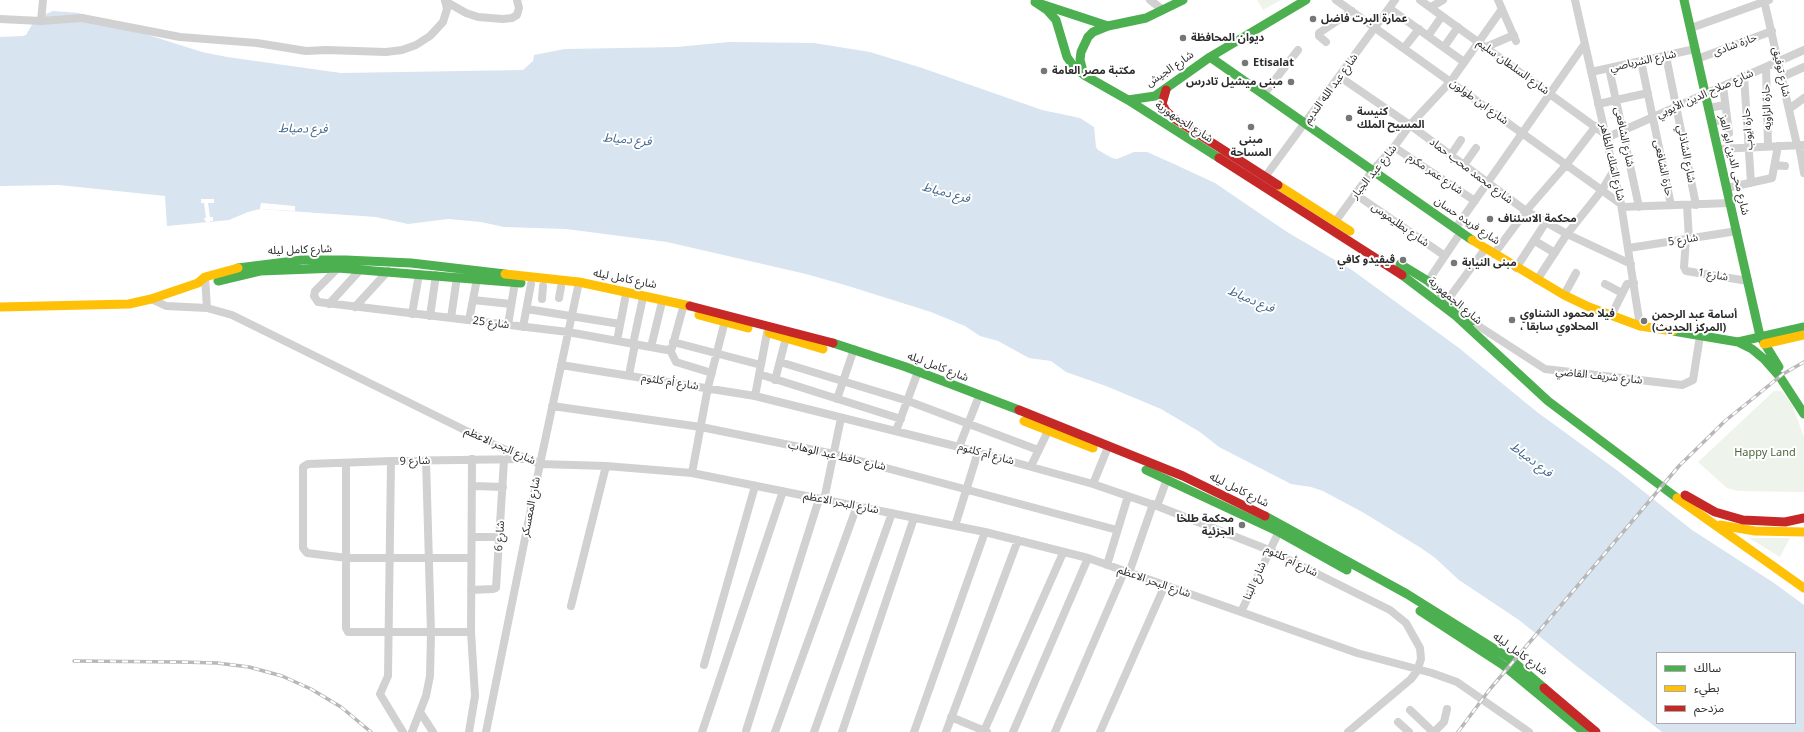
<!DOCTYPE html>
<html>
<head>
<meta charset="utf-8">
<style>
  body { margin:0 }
  #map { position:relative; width:1804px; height:732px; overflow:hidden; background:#fff; font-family:"Noto Sans","Noto Sans Arabic",sans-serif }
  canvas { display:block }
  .legend { position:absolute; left:1656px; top:652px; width:140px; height:72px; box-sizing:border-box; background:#fff; border:1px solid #ababab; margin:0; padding:5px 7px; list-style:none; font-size:12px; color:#2c2c2c }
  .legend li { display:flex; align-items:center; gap:8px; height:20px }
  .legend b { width:20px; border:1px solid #ababab }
</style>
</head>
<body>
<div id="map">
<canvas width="1804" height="732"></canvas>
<ul class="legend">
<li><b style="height:5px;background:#4caf50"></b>سالك</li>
<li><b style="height:5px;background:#ffc107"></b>بطيء</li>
<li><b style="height:5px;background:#c62828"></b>مزدحم</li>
</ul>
</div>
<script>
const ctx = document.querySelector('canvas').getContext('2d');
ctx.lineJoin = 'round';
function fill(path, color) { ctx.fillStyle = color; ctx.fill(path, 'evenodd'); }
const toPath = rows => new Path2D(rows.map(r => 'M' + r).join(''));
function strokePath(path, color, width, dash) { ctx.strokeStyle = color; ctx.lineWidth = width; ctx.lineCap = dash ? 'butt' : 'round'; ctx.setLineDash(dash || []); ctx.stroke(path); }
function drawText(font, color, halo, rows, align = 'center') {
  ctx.font = font + ' "Noto Sans","Noto Sans Arabic",sans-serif'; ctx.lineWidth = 4; ctx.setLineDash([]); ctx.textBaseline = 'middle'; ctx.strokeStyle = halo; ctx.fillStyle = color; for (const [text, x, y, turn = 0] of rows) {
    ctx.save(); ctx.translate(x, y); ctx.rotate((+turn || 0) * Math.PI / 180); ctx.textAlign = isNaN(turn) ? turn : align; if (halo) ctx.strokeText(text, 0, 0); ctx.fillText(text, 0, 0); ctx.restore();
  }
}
fill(toPath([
  [1257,0,1281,0,1263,10],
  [1774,391,1782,391,1792,405,1804,437,1804,492,1738,491,1727,488,1698,462],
  [1749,538,1790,538,1780,557]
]), '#eef3eb');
fill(toPath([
  [53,11,79,13,202,52,227,57,341,73,523,70,533,61,534,55,565,49,677,47,729,42,814,43,870,52,922,68,1042,110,1080,118,1094,127,1096,147,1098,150,1112,158,1117,159,1134,152,1147,152,1174,164,1215,183,1287,232,1352,270,1459,348,1537,412,1618,471,1692,530,1774,583,1804,605,1804,732,1662,732,1575,665,1519,620,1459,580,1434,557,1421,548,1364,513,1323,491,1311,487,1291,484,1219,447,1200,432,1161,409,1106,386,1066,372,1051,361,1029,358,998,341,980,336,965,326,931,312,845,285,806,274,667,242,566,229,504,227,481,222,448,219,408,224,376,217,260,209,248,212,229,220,167,226,165,196,59,185,0,186,0,37,23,36,26,35,36,18],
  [1657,653,1795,653,1795,723,1657,723]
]), '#d8e4f0');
fill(toPath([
  [201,199,214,199,214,203,208,203,210,217,213,217,213,221,210,221,210,223,205,221,204,218,206,218,204,203,201,203],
  [261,203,295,206,295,211,260,209]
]), '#fff');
strokePath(toPath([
  [1150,0,1163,10],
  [1336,0,1621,204],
  [1420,0,1605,134],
  [1498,0,1516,41],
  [1575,0,1621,204,1640,326],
  [1764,0,1797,145],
  [445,1,466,13,478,17,503,19,512,18,517,15,519,8,517,0],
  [1431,7,1443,0],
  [1389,8,1464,62],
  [0,19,41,21,82,18,180,37,257,43,306,51,326,50,386,52,402,50,416,45,430,36,443,22,447,9,445,0],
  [41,21,43,0],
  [1691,28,1769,0],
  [1428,36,1442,16],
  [1326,42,1319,36,1319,33,1352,11],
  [1444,47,1458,27],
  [1486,47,1514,35],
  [1404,48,1419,29],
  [1666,56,1696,205],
  [1697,59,1772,31],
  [1641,61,1671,205],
  [1766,67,1768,146],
  [1609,68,1639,207],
  [1591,72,1695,49],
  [1744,76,1751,183],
  [1340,77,1410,125,1526,211,1567,234,1631,264],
  [1782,77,1804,67],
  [1723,86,1729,133],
  [1264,94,1298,50],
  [1598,104,1648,93],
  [1708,108,1725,105],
  [1789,109,1804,98],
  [1712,122,1727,119],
  [1606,138,1804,50],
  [1799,145,1804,173],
  [1394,147,1475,201],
  [1718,149,1804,145],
  [1451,155,1461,140],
  [1464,165,1476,148],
  [1775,165,1785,166],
  [1265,177,1395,0],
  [1727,188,1772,178,1778,146],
  [1355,194,1445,256],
  [1687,205,1689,239],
  [1622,207,1730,203],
  [1335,222,1373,170,1394,147,1410,125,1451,81,1502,9],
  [1455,229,1584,45],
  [1686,239,1684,267,1686,271,1748,281],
  [1535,241,1555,253],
  [1629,248,1737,231],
  [1494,254,1526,211,1566,165,1596,126],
  [339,267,315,291,314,296,318,302,568,332,667,350,672,348,684,304],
  [1516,268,1546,222],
  [205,277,207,308],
  [1537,280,1567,234,1602,190,1614,170],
  [1428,281,1461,232],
  [1605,284,1622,293],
  [1564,295,1576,273],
  [559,298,561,287],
  [1449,298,1485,249],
  [151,299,166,306,207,308,232,315,499,447,540,464,606,466,692,473,985,532,1088,558,1357,653,1432,673,1457,682,1529,732],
  [542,299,543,286],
  [473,300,511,304],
  [329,304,361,269],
  [355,307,388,271],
  [527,309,620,324],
  [412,314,419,274],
  [430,316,436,275],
  [1611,316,1627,284,1634,283],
  [451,318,457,277],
  [469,320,477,279],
  [1474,323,1545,369,1682,385,1693,380,1700,336],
  [508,325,515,282],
  [523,327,531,284],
  [617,341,625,299],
  [673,342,761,365],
  [633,344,642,302],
  [651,347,661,306],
  [670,350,676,362,712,373],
  [780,362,908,401,1038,450],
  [561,365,755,396,959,447,1093,484,1157,506,1269,550,1390,610,1406,623,1420,648,1421,659,1417,671,1411,679,1348,732],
  [759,374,901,419],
  [629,375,635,344],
  [775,380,787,334],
  [755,396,767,333],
  [837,399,854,349],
  [552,406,701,427,834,454,1117,530],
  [896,431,916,377],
  [959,447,979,396],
  [391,461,388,676,380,694,403,732],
  [346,463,346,628,348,632,471,632],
  [1031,466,1048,431],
  [692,473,708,387,726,317],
  [1093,484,1108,447],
  [473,486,503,487],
  [824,500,841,418],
  [1157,506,1167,479],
  [955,526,978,452],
  [472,537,500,537],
  [471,558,347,558,307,553,303,548,303,467,308,464,391,461,524,459],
  [1107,565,1128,496],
  [1129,573,1153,504],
  [471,590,493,589,496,588,504,460],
  [571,606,606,466],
  [1241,612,1281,527],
  [704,665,755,486],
  [1410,710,1433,732],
  [420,712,433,732],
  [951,717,987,732],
  [1398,722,1409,732],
  [746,731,819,499],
  [984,731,1063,553],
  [412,732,426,696,430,676,431,633,426,460],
  [469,732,475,696,471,632,472,459],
  [486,732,540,464,579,282],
  [702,732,783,491],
  [775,732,857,506],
  [814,732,892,513],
  [842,732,914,518],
  [914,732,985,532],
  [946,732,1018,540],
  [1013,732,1088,558],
  [1055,732,1124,572],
  [1100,732,1165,585],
  [1434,732,1444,722,1447,709]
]), '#d1d1d1', 8);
strokePath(toPath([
  [1183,0,1146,18,1108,26,1093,32,1088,37,1081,52,1080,60,1084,75,1128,100,1219,158],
  [1684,0,1760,336,1779,367],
  [1035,2,1047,10,1056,20,1067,57,1074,67,1084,75],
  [1041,4,1108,26],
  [1210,57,1472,240],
  [1128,100,1155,96,1210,57,1306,0],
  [1400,264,1428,281,1472,321],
  [238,268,302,260,346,260,411,263,505,274],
  [1402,275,1456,316,1548,401,1677,498],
  [218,281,260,271,338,268,521,283],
  [1673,331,1738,342,1752,349,1764,359,1780,377,1804,414],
  [1738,342,1804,327],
  [833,343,906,367,1019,410],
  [1146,470,1279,532,1347,570],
  [1265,516,1407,594,1509,658,1544,688],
  [1420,611,1503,665,1584,732]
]), '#4caf50', 9);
strokePath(toPath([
  [1278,185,1350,231],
  [1472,240,1564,295,1589,307,1640,326,1673,331],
  [505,274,579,282,690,306],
  [0,307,129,304,151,299,198,283,205,277,238,268],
  [699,315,748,328],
  [769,333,823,349],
  [1764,344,1804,335],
  [1024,421,1093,448],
  [1677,498,1804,588],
  [1720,525,1755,531,1804,532]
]), '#ffc107', 9);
strokePath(toPath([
  [1166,90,1162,104,1166,111,1175,119,1278,185],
  [1219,158,1402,275],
  [690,306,833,343],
  [1019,410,1183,476,1265,516],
  [1685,495,1715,512,1743,520,1785,522,1804,518],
  [1544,688,1596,732]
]), '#c62828', 9);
const rail = toPath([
  [74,661,181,662,217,663,249,667,282,676,311,689,341,707,371,732],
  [1458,732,1490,689,1679,466,1725,421,1783,374,1804,362]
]);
strokePath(rail, '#b8b8b8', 3.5);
strokePath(rail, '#fff', 2, [6]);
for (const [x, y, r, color] of [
  [1313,19,4,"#767676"],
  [1183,38,4,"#767676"],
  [1245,63,4,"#767676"],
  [1044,71,4,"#767676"],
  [1291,82,4,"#767676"],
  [1349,118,4,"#767676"],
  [1251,127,4,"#767676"],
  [1490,219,4,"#767676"],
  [1403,260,4,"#767676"],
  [1454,263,4,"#767676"],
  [1512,320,4,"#767676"],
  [1644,321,4,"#767676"],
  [1242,525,4,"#767676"]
]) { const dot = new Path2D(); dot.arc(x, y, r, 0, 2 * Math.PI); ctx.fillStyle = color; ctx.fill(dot); strokePath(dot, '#fff', 1.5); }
drawText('bold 11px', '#2c2c2c', '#fff', [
  ["عمارة البرت فاضل",1321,19],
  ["ديوان المحافظة",1191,38],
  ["Etisalat",1253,63],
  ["مكتبة مصر العامة",1052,71],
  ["مبنى ميشيل تادرس",1283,82,"right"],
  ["كنيسة",1357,112],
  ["المسيح الملك",1357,125],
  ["مبنى",1251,140,"center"],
  ["المساحة",1251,153,"center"],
  ["محكمة الاسئناف",1498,219],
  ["ڤيڤيدو كافي",1395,260,"right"],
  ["مبنى النيابة",1462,263],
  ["فيلا محمود الشناوي",1520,314],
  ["، المحلاوي سابقا",1520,327],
  ["أسامة عبد الرحمن",1652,315],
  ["(المركز الحديث)",1652,328],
  ["محكمة طلخا",1234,519,"right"],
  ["الجزئية",1234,532,"right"]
], 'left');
drawText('11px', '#2c2c2c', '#fff', [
  ["حارة شادى",1735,45,-20],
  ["شارع الشرباصي",1643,61,-12],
  ["شارع السلطان سليم",1513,67,36],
  ["شارع الجيش",1170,69,-34],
  ["شارع توفيق",1781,72,78],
  ["شارع عبد الله النديم",1331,89,-54],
  ["شارع صلاح الدين الأيوبي",1705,94,-24],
  ["شارع ابن طولون",1479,102,36],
  ["حارة الزاويه",1767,107,-92],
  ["شارع الجمهورية",1184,122,33],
  ["حارة ايوب",1748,129,-94],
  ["شارع الشافعى",1624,137,78],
  ["شارع الشاذلي",1686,154,79],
  ["شارع الملك الظاهر",1612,162,77],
  ["شارع محى الدين ابو العز",1734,165,77],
  ["حارة الشافعى",1663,168,78],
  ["شارع محمد محب حماد",1471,171,37],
  ["شارع عبد الجبار",1374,172,-51],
  ["شارع عمر مكرم",1435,174,34],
  ["شارع فريده حسان",1467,221,34],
  ["شارع بطليموس",1400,225,35],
  ["شارع 5",1683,240,-9],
  ["شارع كامل ليله",300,250,-2],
  ["شارع 1",1713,275,9],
  ["شارع كامل ليله",625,279,11],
  ["شارع الجمهورية",1455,301,40],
  ["شارع 25",491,323,7],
  ["شارع كامل ليله",938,367,21],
  ["شارع شريف القاضي",1599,376,6],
  ["شارع أم كلثوم",670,382,9],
  ["شارع البحر الاعظم",500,446,24],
  ["شارع أم كلثوم",986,454,15],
  ["شارع حافظ عبد الوهاب",837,456,13],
  ["شارع 9",415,461,-2],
  ["شارع كامل ليله",1239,490,26],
  ["شارع البحر الاعظم",841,503,11],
  ["شارع المعسكر",531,507,-79],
  ["شارع 6",500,536,-86],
  ["شارع أم كلثوم",1291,561,26],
  ["شارع البنا",1255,581,-66],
  ["شارع البحر الاعظم",1154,582,19],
  ["شارع كامل ليله",1520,654,36]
]);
drawText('11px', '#4a663c', '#fff', [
  ["Happy Land",1765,453]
]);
drawText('italic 12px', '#3e648b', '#fff', [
  ["فرع دمياط",303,129,1],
  ["فرع دمياط",627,140,5],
  ["فرع دمياط",946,193,15],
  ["فرع دمياط",1251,300,23],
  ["فرع دمياط",1531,460,37]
]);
</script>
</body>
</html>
